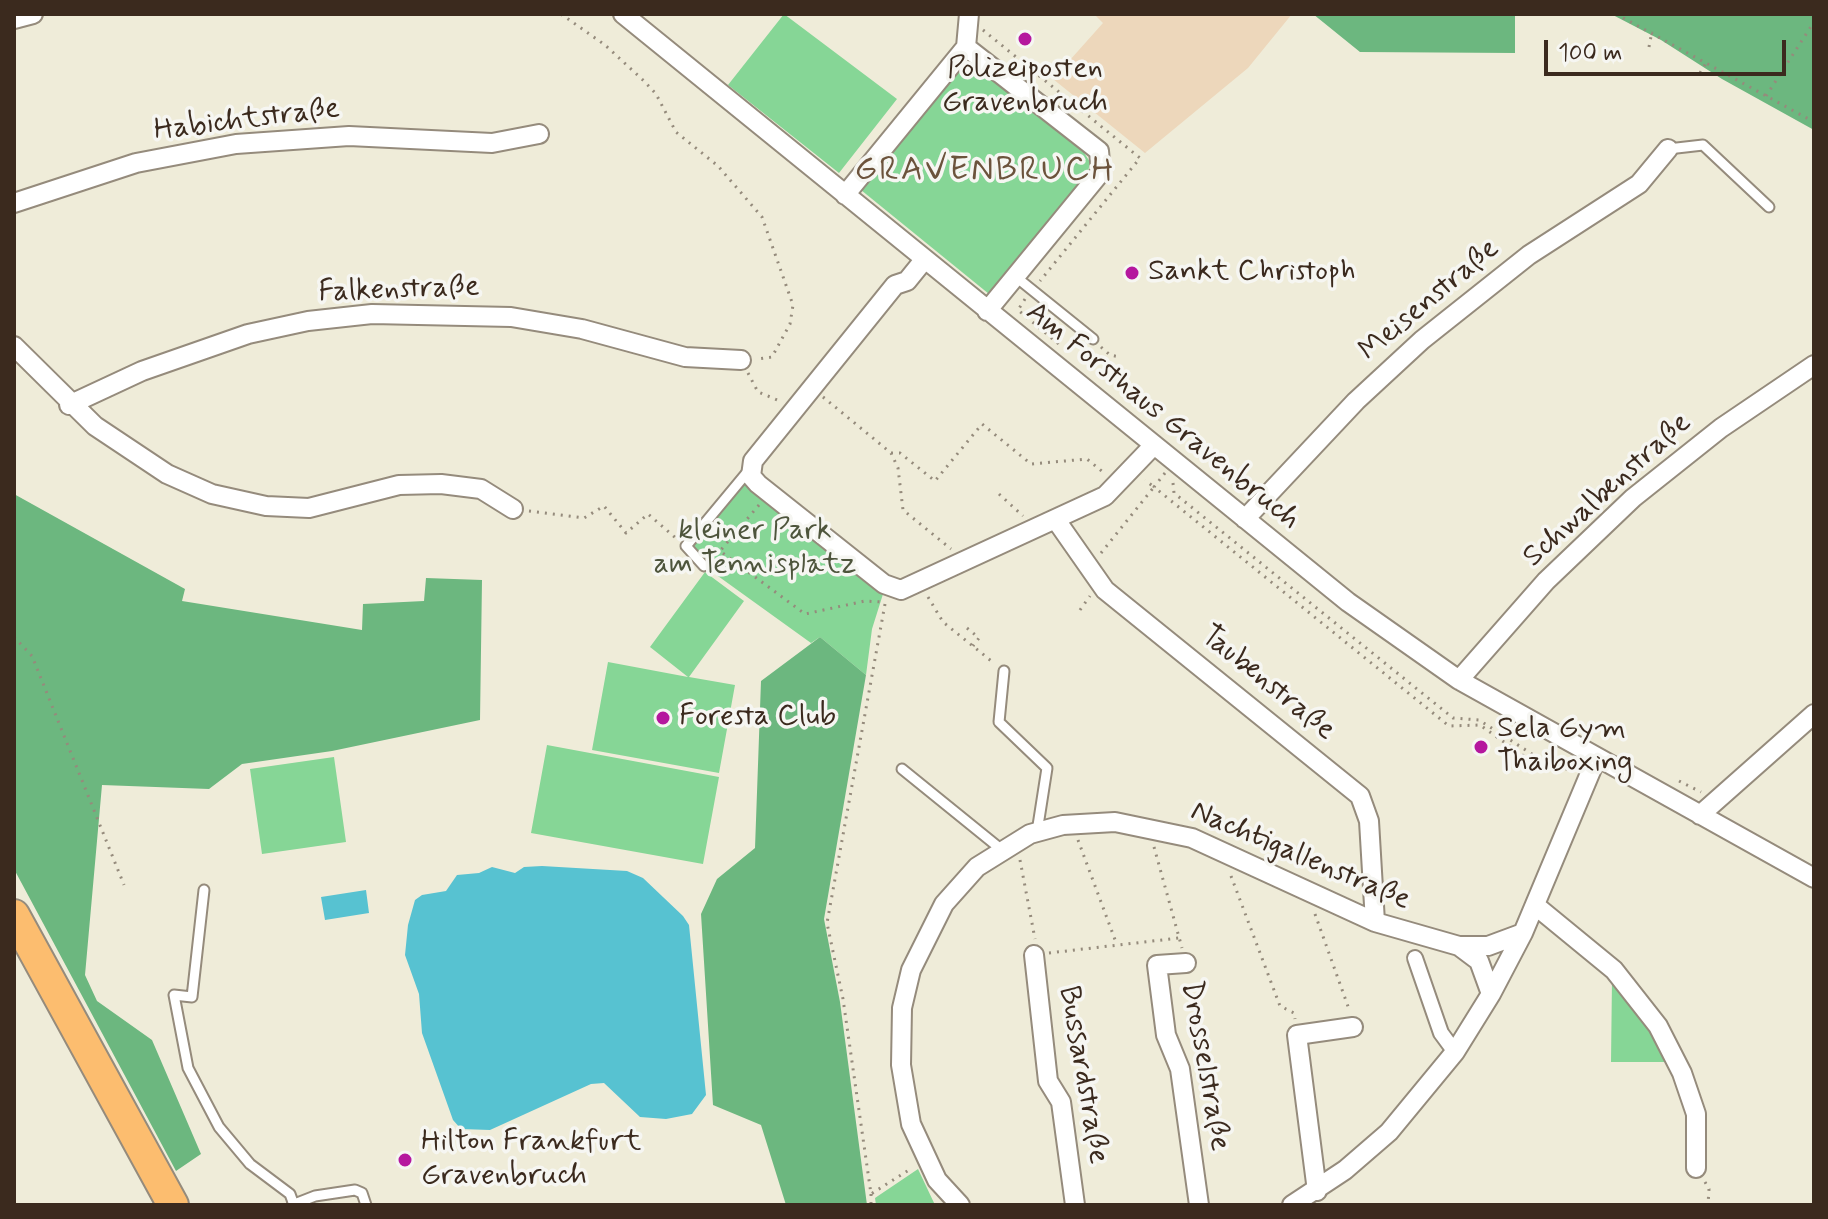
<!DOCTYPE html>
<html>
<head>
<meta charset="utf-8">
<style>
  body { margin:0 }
  #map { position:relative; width:1828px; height:1219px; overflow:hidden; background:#efecd9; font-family:Mynerve,sans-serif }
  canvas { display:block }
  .frame { position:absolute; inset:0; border:16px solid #3b2a1e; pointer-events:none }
  .scale { position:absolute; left:1544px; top:40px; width:242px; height:36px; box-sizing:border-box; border:4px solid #3b2a1e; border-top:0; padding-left:10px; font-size:24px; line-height:28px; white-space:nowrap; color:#3b2a1e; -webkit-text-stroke:6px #f6f6f2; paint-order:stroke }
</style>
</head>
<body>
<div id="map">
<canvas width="1828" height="1219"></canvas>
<div class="frame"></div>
<div class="scale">100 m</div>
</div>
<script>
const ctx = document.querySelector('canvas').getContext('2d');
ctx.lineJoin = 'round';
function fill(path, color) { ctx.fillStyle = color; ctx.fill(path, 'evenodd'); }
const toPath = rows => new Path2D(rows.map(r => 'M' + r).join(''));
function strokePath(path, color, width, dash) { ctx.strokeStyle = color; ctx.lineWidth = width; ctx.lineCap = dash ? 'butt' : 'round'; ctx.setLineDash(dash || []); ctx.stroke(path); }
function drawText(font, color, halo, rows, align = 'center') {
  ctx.font = font + ' Mynerve,sans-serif'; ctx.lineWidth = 7; ctx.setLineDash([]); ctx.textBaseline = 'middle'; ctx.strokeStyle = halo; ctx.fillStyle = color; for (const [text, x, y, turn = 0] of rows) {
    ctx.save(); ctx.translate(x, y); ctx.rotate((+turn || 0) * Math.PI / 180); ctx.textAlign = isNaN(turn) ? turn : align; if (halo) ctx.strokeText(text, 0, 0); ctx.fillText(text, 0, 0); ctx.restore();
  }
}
fill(toPath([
  [1094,14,1292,14,1248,68,1145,153,1053,79,1103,23]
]), '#edd7bb');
fill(toPath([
  [784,14,897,99,839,173,728,85],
  [970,65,980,69,1083,151,1090,162,1088,172,989,294,861,190,959,69],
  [740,481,883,594,872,629,866,675,820,637,811,643,704,566,686,546],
  [705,572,744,601,689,677,735,685,719,773,592,750,608,662,688,677,650,647],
  [547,745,719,777,703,864,531,833],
  [334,757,346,842,262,854,250,769],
  [1612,979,1661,1045,1666,1062,1611,1062],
  [918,1169,935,1205,876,1205,875,1198]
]), '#86d696');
fill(toPath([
  [1313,14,1515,14,1515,53,1360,52],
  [1611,14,1814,14,1814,130,1722,79,1661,40],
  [14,494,185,589,182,601,362,630,363,604,424,601,426,578,482,580,480,720,332,751,242,764,209,789,102,785,85,975,97,1001,152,1040,201,1154,176,1171,14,869],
  [820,637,866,675,824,919,840,1002,867,1205,786,1205,761,1125,713,1105,701,914,717,879,755,848,761,681]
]), '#6cb77f');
fill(toPath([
  [492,867,515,873,524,867,542,866,627,871,643,878,683,916,689,925,706,1095,692,1114,666,1119,640,1117,604,1083,591,1084,490,1130,461,1129,453,1120,422,1033,419,994,405,955,408,925,415,900,422,895,446,891,457,875,479,873],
  [366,890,369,913,325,920,321,897]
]), '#57c2d1');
const service = toPath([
  [1668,149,1703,145,1769,207],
  [1016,277,1093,339],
  [704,566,686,546,750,469],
  [1004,671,999,722,1047,768,1037,832],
  [902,769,1002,850],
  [204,890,192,997,174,995,188,1068,219,1127,250,1164,290,1194,294,1205],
  [292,1205,315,1196,355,1190,362,1193,366,1205]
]);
const pedestrian = toPath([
  [1415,958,1441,1033,1455,1052]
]);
const minor = toPath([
  [623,14,1348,602,1459,680,1814,878],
  [14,19,33,14],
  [966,47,969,14],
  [845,195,966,47,1099,151,1101,172,987,311],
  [14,203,136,163,236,144,349,136,492,143,539,134],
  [924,260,907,281,895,285,753,461,751,476,758,484,884,584,901,590,1105,496,1153,446],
  [14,346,95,426,167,474,212,494,266,506,309,508,399,485,441,484,481,489,513,509],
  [69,405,142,371,248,334,308,321,372,314,511,317,582,329,685,357,741,360],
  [1245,519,1356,401,1422,340,1529,255,1639,184,1668,149],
  [1056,520,1105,590,1360,796,1369,821,1375,922],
  [1459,680,1546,581,1633,498,1721,428,1814,365],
  [1700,815,1814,714],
  [1536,906,1614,970,1658,1026,1682,1073,1696,1114,1696,1168],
  [1459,946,1488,946,1523,933],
  [1034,955,1048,1081,1061,1102,1075,1205],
  [1186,963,1157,965,1166,1035,1180,1069,1199,1205],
  [1317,1191,1297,1035,1353,1027],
  [960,1205,937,1180,911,1124,901,1065,902,1008,911,970,944,904,977,867,1030,834,1063,825,1115,822,1192,838,1375,922,1459,946,1479,961,1491,994],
  [1292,1205,1345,1170,1389,1132,1455,1052,1491,994,1523,933,1596,759]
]);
const primary = toPath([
  [14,915,173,1205]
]);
strokePath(service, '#958b7c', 13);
strokePath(pedestrian, '#958b7c', 18);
strokePath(minor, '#958b7c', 22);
strokePath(primary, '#958b7c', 34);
strokePath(toPath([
  [561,14,605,45,644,81,656,94,676,132,718,166,762,217,793,305,790,324,772,357,757,359],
  [1616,14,1814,122],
  [983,30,1140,158,1040,281],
  [1649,47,1652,31],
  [1700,73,1706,63],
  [1766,96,1814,22],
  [1025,299,1018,310,1060,345],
  [1101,347,1110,355,1120,357],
  [748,373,758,392,780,401],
  [823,397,891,453,898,468,903,510,951,549],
  [891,453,900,453,935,481,982,424,1031,464,1087,459,1104,473],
  [1165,473,1154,487,1449,726,1480,725,1542,769,1574,769],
  [1173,483,1174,493,1453,718,1479,720,1546,763,1573,764],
  [999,494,1023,516],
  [759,505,720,551,805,614,865,601,882,602],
  [529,511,584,518,604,506,626,533,648,514,677,539],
  [1101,553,1154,487,1145,480],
  [928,597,943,622,995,664],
  [885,604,827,923,843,999,871,1194,912,1168],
  [1080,610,1090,596],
  [967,628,979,638,973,646],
  [14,637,32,656,124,885],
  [1542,768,1554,751],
  [1679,781,1701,792],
  [1078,840,1117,945],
  [1154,847,1182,948],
  [1020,860,1035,939],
  [1231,876,1280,1006,1294,1013,1295,1019],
  [1315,914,1350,1012],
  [1049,953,1179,938],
  [1705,1182,1709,1189,1708,1205],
  [871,1194,871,1205]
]), '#958b7c', 3, [2, 6]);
strokePath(service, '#fff', 9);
strokePath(pedestrian, '#fff', 14);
strokePath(minor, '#fff', 18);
strokePath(primary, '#fcbd6f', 30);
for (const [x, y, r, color] of [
  [1025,39,8,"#b5179e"],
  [1132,273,8,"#b5179e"],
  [663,718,8,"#b5179e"],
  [1481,747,8,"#b5179e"],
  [405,1160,8,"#b5179e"]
]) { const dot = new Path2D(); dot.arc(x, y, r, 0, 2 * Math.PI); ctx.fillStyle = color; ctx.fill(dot); strokePath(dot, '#f6f6f2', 3); }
drawText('30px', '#3b2a1e', '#f6f6f2', [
  ["Polizeiposten",1025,70,"center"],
  ["Gravenbruch",1025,104,"center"],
  ["Sankt Christoph",1148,273],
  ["Foresta Club",679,718],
  ["Sela Gym",1497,730],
  ["Thaiboxing",1497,764],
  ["Hilton Frankfurt",421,1143],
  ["Gravenbruch",421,1177]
], 'left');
drawText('30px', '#3b2a1e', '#f6f6f2', [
  ["Habichtstraße",247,121,-7],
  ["Falkenstraße",399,291,-2],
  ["Meisenstraße",1430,301,-40],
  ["Am Forsthaus Gravenbruch",1162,417,39],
  ["Schwalbenstraße",1608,491,-42],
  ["Taubenstraße",1267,684,39],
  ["Nachtigallenstraße",1300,857,23],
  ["Drosselstraße",1204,1066,80],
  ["Bussardstraße",1082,1075,80]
]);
drawText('30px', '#4e553c', '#f6f6f2', [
  ["kleiner Park",755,532],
  ["am Tennisplatz",755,566]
]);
ctx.letterSpacing = '2px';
drawText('34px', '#6c533c', '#f6f6f2', [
  ["GRAVENBRUCH",985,172]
]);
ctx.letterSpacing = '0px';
</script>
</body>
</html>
